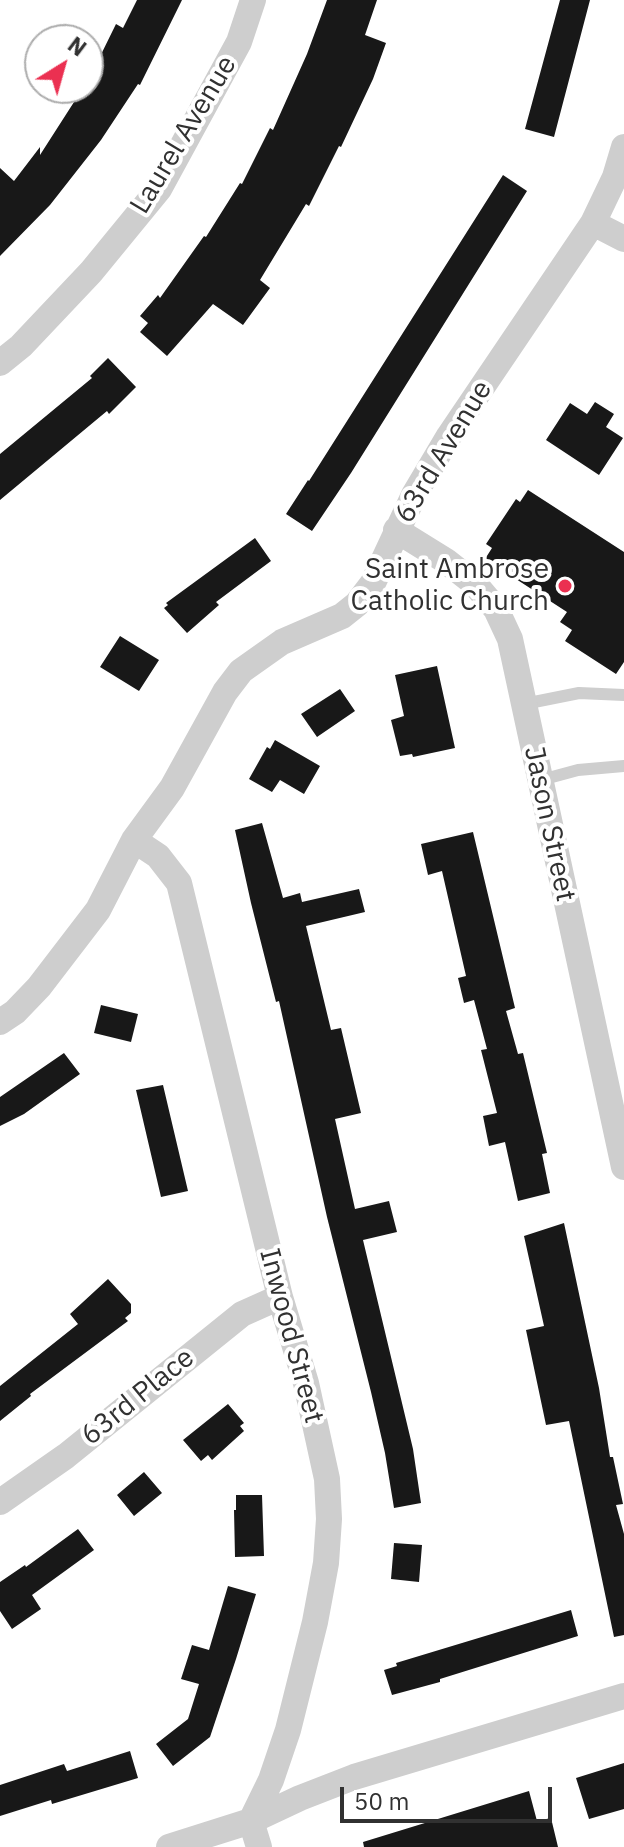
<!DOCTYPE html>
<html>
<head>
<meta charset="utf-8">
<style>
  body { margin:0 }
  #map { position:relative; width:624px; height:1847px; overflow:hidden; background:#fff; font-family:"IBM Plex Sans",sans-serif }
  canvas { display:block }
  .north { position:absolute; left:24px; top:24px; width:80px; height:80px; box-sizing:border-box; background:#fff; border:2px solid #adadad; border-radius:50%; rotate:37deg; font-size:22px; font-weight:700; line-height:32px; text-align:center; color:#313131 }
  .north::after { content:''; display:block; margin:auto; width:28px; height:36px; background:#eb3051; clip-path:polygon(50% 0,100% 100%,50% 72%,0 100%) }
  .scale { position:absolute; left:340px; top:1787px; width:212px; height:36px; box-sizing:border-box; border:4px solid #313131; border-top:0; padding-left:10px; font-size:24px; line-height:28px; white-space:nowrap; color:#313131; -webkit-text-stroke:6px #fff; paint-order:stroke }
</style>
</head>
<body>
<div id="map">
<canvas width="624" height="1847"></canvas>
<div class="north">N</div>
<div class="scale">50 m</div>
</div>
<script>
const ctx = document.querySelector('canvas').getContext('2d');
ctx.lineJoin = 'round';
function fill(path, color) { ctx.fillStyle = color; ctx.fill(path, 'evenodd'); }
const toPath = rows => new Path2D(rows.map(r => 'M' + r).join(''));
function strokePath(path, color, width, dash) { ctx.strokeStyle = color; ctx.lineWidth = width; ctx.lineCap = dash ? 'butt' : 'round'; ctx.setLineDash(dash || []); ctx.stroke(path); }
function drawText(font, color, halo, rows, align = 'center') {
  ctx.font = font + ' "IBM Plex Sans",sans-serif'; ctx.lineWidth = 8; ctx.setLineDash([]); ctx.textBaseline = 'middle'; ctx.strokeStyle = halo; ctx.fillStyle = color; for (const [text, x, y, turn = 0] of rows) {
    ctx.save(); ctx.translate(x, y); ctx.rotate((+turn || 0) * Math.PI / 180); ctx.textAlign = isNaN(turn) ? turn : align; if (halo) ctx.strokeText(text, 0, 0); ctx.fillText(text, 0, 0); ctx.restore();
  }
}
fill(toPath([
  [137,0,182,0,140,85,138,84,101,140,50,205,0,256,0,168,14,181,40,147,40,155,83,88,88,88,88,81,116,24,123,28],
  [327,0,377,0,365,35,386,43,373,79,341,147,339,146,309,206,306,204,260,280,270,288,243,325,213,304,167,356,140,332,148,323,140,316,158,295,160,298,204,236,206,237,240,183,242,184,270,128,273,130,307,54],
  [560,0,590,0,554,137,525,129],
  [503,175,527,191,351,473,312,531,286,514,308,480,309,481],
  [108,358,136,387,109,414,107,411,0,500,0,454,92,378,90,376],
  [595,402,614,414,606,427,623,438,599,475,546,440,570,403,587,414],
  [528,490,624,552,624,662,616,674,565,641,572,630,560,622,567,612,485,559,492,548,486,544,516,499,520,502],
  [255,538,271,561,216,602,219,605,187,633,164,608,168,605,166,603],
  [120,636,159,660,139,691,100,667],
  [437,666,455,748,413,757,412,754,400,756,391,720,404,716,395,675],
  [340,689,355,711,317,737,301,714],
  [275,740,320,766,304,794,280,780,272,792,249,779,267,747,270,749],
  [262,823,283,898,300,893,302,902,359,889,365,912,306,926,331,1030,341,1028,361,1113,335,1119,355,1209,389,1201,397,1232,363,1240,413,1449,421,1503,394,1508,385,1453,371,1392,327,1217,279,1001,276,1002,251,903,235,830],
  [473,832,515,1008,506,1011,518,1054,523,1053,547,1153,542,1154,550,1193,518,1201,505,1142,489,1146,483,1116,497,1113,481,1050,487,1049,474,1000,464,1003,458,978,466,976,442,871,428,875,421,844],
  [101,1005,138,1014,131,1042,94,1033],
  [64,1053,80,1074,24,1114,0,1126,0,1097],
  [163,1085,188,1191,161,1197,136,1090],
  [564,1223,599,1388,610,1457,613,1457,623,1504,616,1505,624,1534,624,1635,614,1637,569,1421,546,1425,526,1330,544,1326,524,1236],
  [108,1279,131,1304,131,1313,125,1318,128,1321,30,1394,31,1396,0,1421,0,1386,78,1324,70,1314],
  [228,1404,244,1423,240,1426,244,1431,212,1460,208,1455,201,1461,183,1440],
  [144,1472,162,1493,134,1516,117,1495],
  [236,1495,262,1495,264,1556,235,1557,234,1510,236,1510],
  [78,1529,94,1550,32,1595,41,1609,12,1629,0,1611,0,1582,25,1565,26,1567],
  [394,1543,422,1545,419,1582,391,1579],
  [228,1586,256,1594,236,1659,210,1737,173,1766,156,1744,188,1719,199,1684,181,1679,192,1645,209,1650],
  [571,1610,578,1636,440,1679,440,1682,392,1695,384,1670,397,1666,396,1663],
  [130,1751,138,1778,52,1804,51,1800,0,1816,0,1785,64,1764,67,1771],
  [624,1763,624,1809,589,1819,576,1778],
  [529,1791,537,1821,551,1818,558,1847,364,1847,363,1842]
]), '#181818');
strokePath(toPath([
  [524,704,579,693,624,695],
  [541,780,578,770,624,766]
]), '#cecece', 12);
strokePath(toPath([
  [593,223,624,239],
  [0,363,21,346,91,272,159,189,239,42,253,0],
  [396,530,446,561,474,583,496,609,510,639,624,1167],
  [134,840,158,856,179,883,280,1297,306,1383,327,1479,329,1519,326,1563,315,1622,288,1730,271,1780,251,1821,259,1847],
  [0,1022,15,1012,39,987,98,910,134,840,172,788,225,692,241,671,282,642,342,616,357,604,373,583,414,495,449,436,593,223,615,177,624,147],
  [0,1502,66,1456,242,1314,280,1297],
  [169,1847,251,1821,300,1798,354,1777,624,1696]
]), '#cecece', 26);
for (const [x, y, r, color] of [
  [565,586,8,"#eb3051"]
]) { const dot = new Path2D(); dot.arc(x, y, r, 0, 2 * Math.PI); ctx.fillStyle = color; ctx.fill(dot); strokePath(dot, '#fff', 3); }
drawText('28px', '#313131', '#fff', [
  ["Laurel Avenue",184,135,-59],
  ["63rd Avenue",444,452,-59],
  ["Jason Street",549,824,78],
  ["Inwood Street",291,1336,75],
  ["63rd Place",138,1397,-39]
]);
drawText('28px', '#313131', '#fff', [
  ["Saint Ambrose",549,570],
  ["Catholic Church",549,602]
], 'right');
</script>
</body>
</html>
